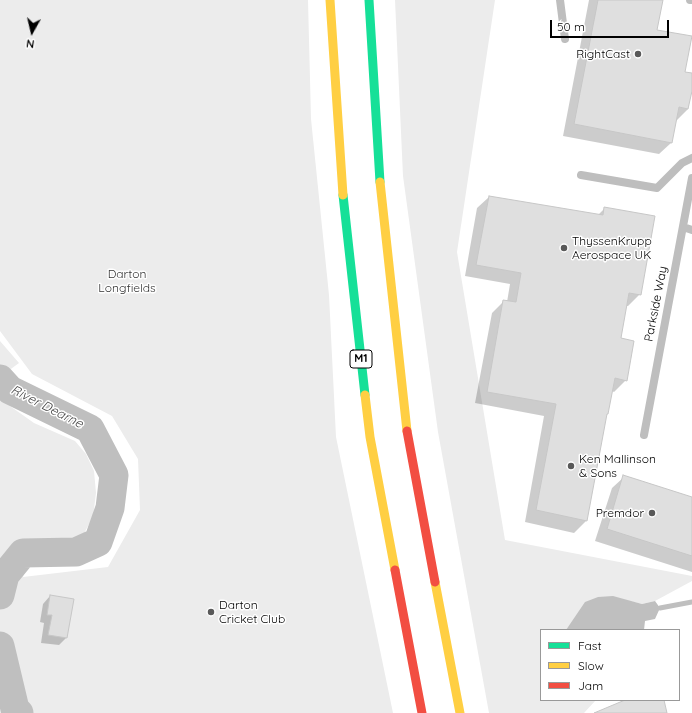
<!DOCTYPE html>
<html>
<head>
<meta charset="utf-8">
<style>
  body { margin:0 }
  #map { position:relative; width:692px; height:713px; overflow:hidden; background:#fff; font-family:Quicksand,sans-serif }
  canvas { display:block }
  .legend { position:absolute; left:540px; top:629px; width:140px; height:72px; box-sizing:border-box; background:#fff; border:1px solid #999; margin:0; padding:5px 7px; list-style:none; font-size:12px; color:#000 }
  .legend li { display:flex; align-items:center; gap:8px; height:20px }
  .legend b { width:20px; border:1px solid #999 }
  .north { position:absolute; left:12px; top:12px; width:40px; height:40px; -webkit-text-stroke:3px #fff; paint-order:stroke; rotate:188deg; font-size:11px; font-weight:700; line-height:16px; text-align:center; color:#000 }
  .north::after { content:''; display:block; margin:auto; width:14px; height:18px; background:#000; clip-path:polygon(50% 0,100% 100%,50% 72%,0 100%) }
  .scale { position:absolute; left:550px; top:20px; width:119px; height:18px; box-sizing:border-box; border:2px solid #000; border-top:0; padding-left:5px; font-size:12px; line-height:14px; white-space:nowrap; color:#000; -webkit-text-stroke:3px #fff; paint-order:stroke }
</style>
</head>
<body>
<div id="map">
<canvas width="692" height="713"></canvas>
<ul class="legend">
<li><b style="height:5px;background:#16e098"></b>Fast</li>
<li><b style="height:5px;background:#ffcf43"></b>Slow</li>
<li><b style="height:5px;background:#f24e42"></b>Jam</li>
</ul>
<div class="north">N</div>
<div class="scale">50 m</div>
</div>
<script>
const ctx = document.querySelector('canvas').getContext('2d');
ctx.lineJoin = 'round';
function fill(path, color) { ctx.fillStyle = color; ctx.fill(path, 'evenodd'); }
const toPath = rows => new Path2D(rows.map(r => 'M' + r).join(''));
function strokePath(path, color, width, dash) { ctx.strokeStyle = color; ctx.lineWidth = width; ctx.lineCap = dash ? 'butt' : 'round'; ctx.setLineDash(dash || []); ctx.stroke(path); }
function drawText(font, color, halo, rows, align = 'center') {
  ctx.font = font + ' Quicksand,sans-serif'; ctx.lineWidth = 3; ctx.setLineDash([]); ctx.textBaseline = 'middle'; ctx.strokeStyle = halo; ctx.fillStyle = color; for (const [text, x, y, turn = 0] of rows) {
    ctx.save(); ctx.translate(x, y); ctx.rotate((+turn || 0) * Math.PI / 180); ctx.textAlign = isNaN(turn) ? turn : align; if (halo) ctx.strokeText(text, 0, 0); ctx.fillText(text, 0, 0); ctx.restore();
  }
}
fill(toPath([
  [0,0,308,0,311,119,329,295,336,437,393,713,0,713,0,399,34,423,75,441,86,454,94,471,96,493,93,517,82,537,61,542,31,540,23,577,108,567,140,510,138,459,112,416,32,374,0,331],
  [395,0,495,0,457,252,505,540,692,576,692,581,655,601,642,604,630,601,577,617,566,630,541,630,541,700,596,700,584,713,489,713,438,432,403,176],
  [0,341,19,363,0,377]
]), '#ececec');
fill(toPath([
  [613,596,642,604,655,601,660,608,655,619,645,621,644,630,566,630,585,602,598,597]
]), '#bfbfbf');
fill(toPath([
  [589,0,662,0,656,30,684,73,692,74,692,85,688,109,676,121,671,143,659,154,563,136],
  [489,197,598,215,605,208,640,294,628,306,626,306,620,339,626,380,614,392,612,391,607,414,605,416,586,521,574,533,525,522,544,416,475,403,492,313,504,301,507,302,510,284,465,276,477,208],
  [624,477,692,498,692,572,595,541,612,488],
  [50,596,66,638,59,645,41,643,44,623,40,622,43,604]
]), '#0003');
strokePath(toPath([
  [660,608,692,602]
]), '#bfbfbf', 5);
strokePath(toPath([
  [0,379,10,390,90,429,114,475,110,508,98,542,76,552,23,553,5,575,0,595],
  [0,646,15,709,19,713]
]), '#bfbfbf', 29);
const building = toPath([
  [598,0,663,0,657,30,692,36,685,72,692,73,692,91,688,109,679,107,672,143,574,124,598,0],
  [489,196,603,215,604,207,655,216,641,295,629,293,621,338,634,341,627,381,615,378,608,414,607,414,587,521,536,510,556,404,487,392,503,300,516,302,521,273,476,265,489,196],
  [623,475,692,497,692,556,607,529,623,475],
  [50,595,74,599,67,638,48,635,52,615,47,615,50,595],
  [625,700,664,700,667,713,594,713,625,700]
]);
fill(building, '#dfdfdf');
strokePath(building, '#c7c7c7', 1);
strokePath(toPath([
  [560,0,565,39],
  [690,0,692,0],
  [581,175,657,188,682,163,692,158],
  [683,227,692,230],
  [644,435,692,178]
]), '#bebebe', 8);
strokePath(toPath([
  [369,0,380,182],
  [343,195,365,395]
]), '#16e098', 9);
strokePath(toPath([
  [330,0,343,195],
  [380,182,407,431],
  [365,395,370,437,395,570],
  [435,582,460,713]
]), '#ffcf43', 9);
strokePath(toPath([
  [407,431,435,582],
  [395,570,422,713]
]), '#f24e42', 9);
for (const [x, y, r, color] of [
  [638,54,4,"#595959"],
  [564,248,4,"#595959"],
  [571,466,4,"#595959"],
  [652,513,4,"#595959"],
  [211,612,4,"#595959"]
]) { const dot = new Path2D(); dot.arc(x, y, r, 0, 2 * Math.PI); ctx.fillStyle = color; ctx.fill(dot); strokePath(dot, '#fff', 1.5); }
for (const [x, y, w] of [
  [361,359,22]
]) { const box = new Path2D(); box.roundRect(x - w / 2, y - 9, w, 18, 3); ctx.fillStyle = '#fff'; ctx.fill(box); strokePath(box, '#000', 1); }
drawText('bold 11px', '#000', null, [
  ["M1",361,359]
]);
drawText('12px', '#000', '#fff', [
  ["RightCast",630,54,"right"],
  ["ThyssenKrupp",572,241],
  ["Aerospace UK",572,255],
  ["Ken Mallinson",579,459],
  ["& Sons",579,473],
  ["Premdor",644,513,"right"],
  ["Darton",219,605],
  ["Cricket Club",219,619]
], 'left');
drawText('12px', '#333', '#fff', [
  ["Darton",127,274],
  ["Longfields",127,288]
]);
drawText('12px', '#000', '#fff', [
  ["Parkside Way",656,304,-79]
]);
drawText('italic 13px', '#444', '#fff', [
  ["River Dearne",47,407,27]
]);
</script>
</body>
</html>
